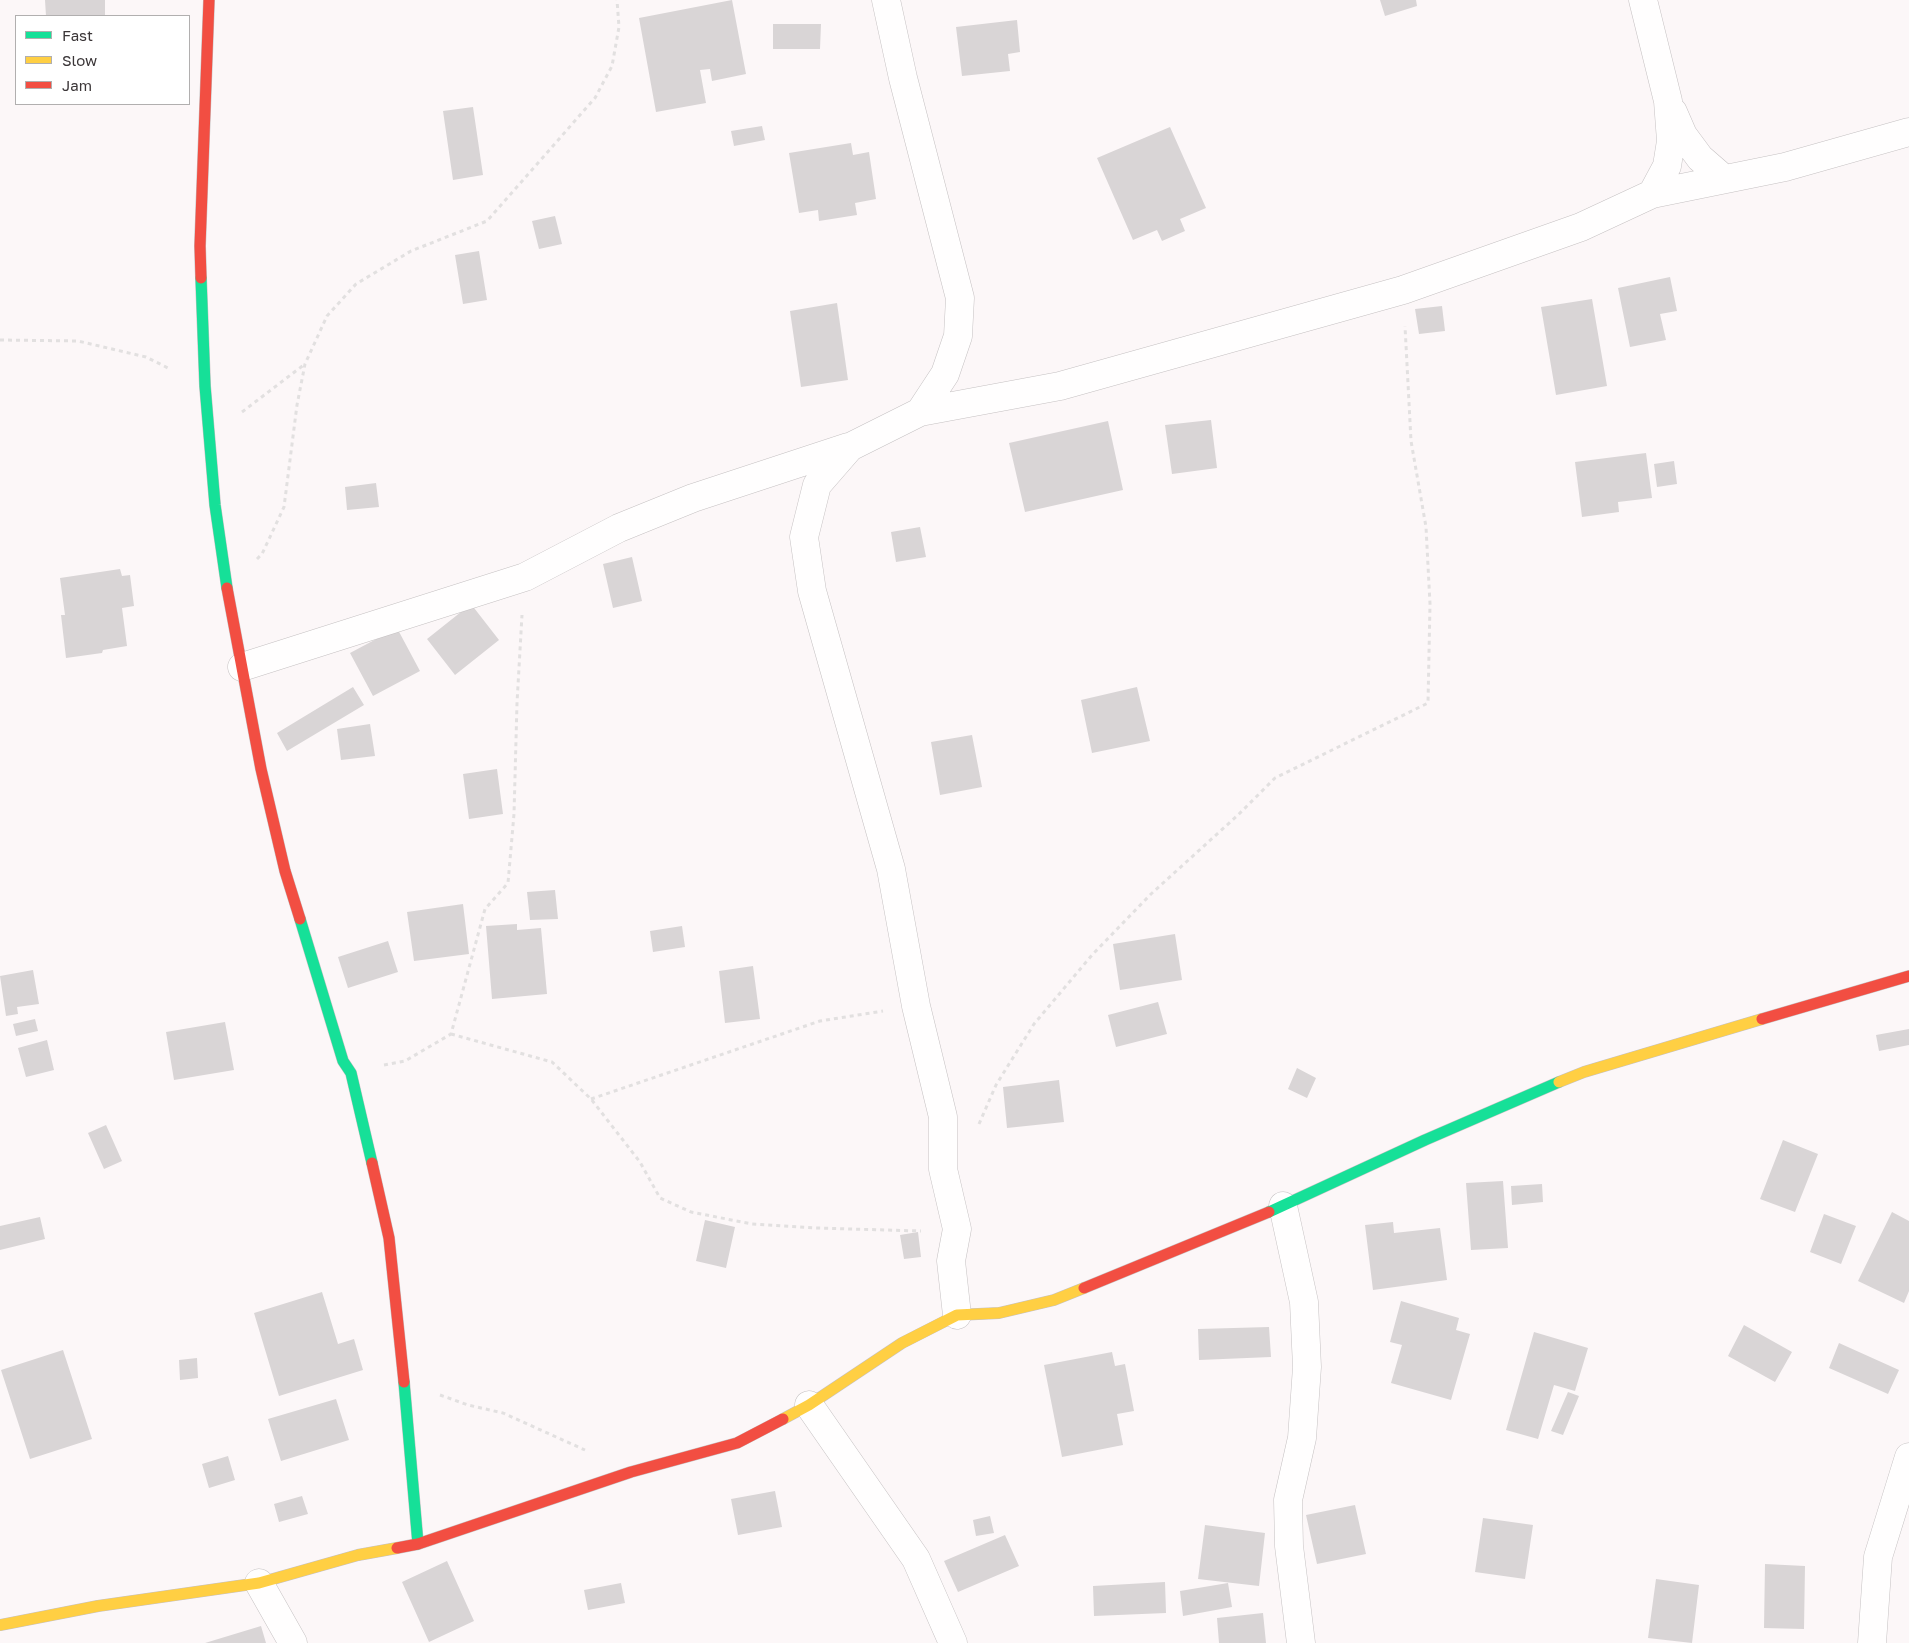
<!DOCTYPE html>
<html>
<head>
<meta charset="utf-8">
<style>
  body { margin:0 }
  #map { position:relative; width:1909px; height:1643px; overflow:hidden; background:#fcf7f8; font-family:"Golos Text",sans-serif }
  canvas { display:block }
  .legend { position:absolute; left:15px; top:15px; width:175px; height:90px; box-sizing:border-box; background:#fff; border:1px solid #b1afaf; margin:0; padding:6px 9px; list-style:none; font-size:15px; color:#3b3638 }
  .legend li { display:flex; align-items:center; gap:10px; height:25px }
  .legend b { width:25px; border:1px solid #b1afaf }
</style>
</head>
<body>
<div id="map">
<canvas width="1909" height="1643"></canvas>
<ul class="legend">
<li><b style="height:6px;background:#16e098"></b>Fast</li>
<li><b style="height:6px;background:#ffcf43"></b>Slow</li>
<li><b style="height:6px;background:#f24e42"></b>Jam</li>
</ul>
</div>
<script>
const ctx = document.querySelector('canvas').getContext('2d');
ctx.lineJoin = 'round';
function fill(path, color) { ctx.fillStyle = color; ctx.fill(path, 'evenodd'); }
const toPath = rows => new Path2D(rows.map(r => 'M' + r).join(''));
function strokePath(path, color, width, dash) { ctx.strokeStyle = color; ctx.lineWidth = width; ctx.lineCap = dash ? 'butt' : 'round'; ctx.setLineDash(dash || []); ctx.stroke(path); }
fill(toPath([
  [45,0,105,0,105,16,46,16],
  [732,0,746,74,712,81,710,69,700,70,706,103,656,112,639,18],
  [1380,0,1416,0,1417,6,1385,16],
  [1017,20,1020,52,1008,54,1010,71,962,76,956,27],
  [773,24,821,24,820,49,773,49],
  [473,107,483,175,453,180,443,111],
  [762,126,765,140,734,146,731,131],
  [1170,127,1206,208,1180,219,1185,231,1162,241,1157,230,1133,240,1097,158],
  [851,143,853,155,869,152,876,199,855,203,857,215,819,221,818,210,799,213,789,153],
  [555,216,562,244,539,249,532,221],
  [479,251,487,300,463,304,455,255],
  [1670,277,1677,311,1660,314,1666,340,1630,347,1618,288],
  [1592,299,1607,386,1556,395,1541,307],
  [837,303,848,380,801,387,790,311],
  [1442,306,1445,331,1419,334,1415,309],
  [1211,420,1217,468,1172,474,1165,425],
  [1108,421,1123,490,1025,512,1009,443],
  [1646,453,1652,498,1618,502,1619,512,1582,517,1575,462],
  [1674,461,1677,484,1657,487,1654,464],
  [376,483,379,507,347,510,345,487],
  [920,527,926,557,896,562,891,532],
  [632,557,642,601,613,608,603,564],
  [120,569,122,576,130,575,134,606,122,608,127,646,103,650,102,653,66,658,61,615,65,615,60,578],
  [471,604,499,640,455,675,427,639],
  [397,628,420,671,373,696,350,653],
  [353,687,364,705,287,751,277,733],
  [1137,687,1150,741,1092,753,1081,700],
  [370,724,375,756,341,760,337,729],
  [972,735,982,787,940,795,931,742],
  [497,769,503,814,469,819,463,774],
  [555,890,558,919,530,920,527,892],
  [463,904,469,954,414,961,407,912],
  [517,924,517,930,541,928,547,994,492,999,486,926],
  [682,926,685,947,653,952,650,931],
  [1175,934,1182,980,1120,990,1113,944],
  [388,941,398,972,348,988,338,957],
  [753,966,760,1019,725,1023,719,971],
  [33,970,39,1004,17,1007,18,1014,6,1016,0,976],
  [1158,1002,1167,1034,1116,1047,1108,1015],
  [35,1019,38,1031,16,1036,13,1024],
  [225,1022,234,1070,174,1080,166,1032],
  [1909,1029,1909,1045,1879,1051,1876,1035],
  [47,1040,54,1070,26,1077,18,1048],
  [1297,1068,1316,1078,1307,1098,1288,1089],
  [1059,1080,1064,1122,1007,1128,1003,1087],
  [106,1125,122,1161,104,1169,88,1133],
  [1783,1140,1818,1154,1795,1212,1760,1199],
  [1503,1181,1508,1248,1471,1250,1466,1183],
  [1542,1184,1543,1202,1512,1205,1511,1186],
  [1892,1212,1909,1221,1909,1291,1904,1303,1858,1281],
  [1824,1214,1856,1226,1841,1264,1810,1252],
  [40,1217,45,1239,0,1250,0,1226],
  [705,1220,735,1227,726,1268,696,1261],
  [1393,1222,1394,1233,1440,1228,1447,1280,1373,1290,1365,1225],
  [918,1232,921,1257,904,1259,900,1235],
  [322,1292,338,1344,354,1339,363,1370,279,1396,254,1313],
  [1401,1301,1459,1318,1456,1330,1470,1334,1451,1400,1391,1383,1402,1345,1390,1342],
  [1744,1325,1792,1352,1775,1382,1728,1356],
  [1269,1327,1271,1357,1199,1360,1198,1329],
  [1534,1332,1588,1348,1575,1391,1554,1385,1538,1439,1506,1430],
  [1839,1343,1899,1370,1888,1394,1829,1368],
  [63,1350,92,1439,30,1459,1,1370],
  [1112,1352,1115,1366,1125,1364,1134,1411,1117,1414,1123,1445,1062,1457,1044,1365],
  [197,1358,198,1378,180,1380,179,1360],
  [1568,1392,1579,1396,1563,1435,1551,1431],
  [336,1399,349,1440,281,1461,268,1419],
  [228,1456,235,1480,209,1488,202,1464],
  [775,1491,782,1527,738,1535,731,1499],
  [302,1496,308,1514,279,1522,274,1504],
  [1355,1505,1366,1554,1317,1564,1306,1515],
  [990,1516,994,1533,976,1536,973,1520],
  [1483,1518,1533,1525,1525,1579,1475,1572],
  [1205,1525,1265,1533,1259,1586,1198,1579],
  [1005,1535,1019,1566,958,1592,944,1561],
  [447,1561,474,1621,429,1642,402,1582],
  [1765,1564,1805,1566,1804,1629,1764,1628],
  [1656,1579,1699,1585,1692,1643,1648,1638],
  [1165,1582,1166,1613,1094,1616,1093,1586],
  [621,1583,625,1603,588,1610,584,1590],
  [1228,1583,1232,1607,1183,1616,1180,1591],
  [1263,1613,1266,1643,1219,1643,1217,1618],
  [261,1626,266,1643,205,1643]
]), '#d9d5d6');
const street = toPath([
  [886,0,903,78,960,298,958,336,945,374,920,412,850,447,817,485,804,537,812,591,891,869,916,1006,943,1117,943,1169,957,1229,951,1261,957,1315],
  [1643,0,1668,101,1671,141,1667,166,1652,194],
  [1673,112,1683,135,1700,158,1723,178],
  [920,412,1060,386,1403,290,1581,227,1652,194,1785,167,1909,132],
  [242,667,525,577,619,528,693,498,848,447],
  [1283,1206,1304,1302,1307,1367,1302,1438,1288,1500,1289,1546,1301,1643],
  [809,1405,916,1559,953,1643],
  [259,1583,293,1643],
  [1872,1643,1878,1557,1909,1457]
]);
const fast = toPath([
  [201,278,205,386,215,505,227,588],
  [300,919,343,1061,351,1073,372,1163],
  [1269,1212,1425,1140,1559,1082],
  [404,1382,418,1544]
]);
const slow = toPath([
  [1559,1082,1584,1072,1762,1019],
  [783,1419,809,1405,902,1343,957,1315,999,1313,1054,1300,1084,1288],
  [0,1625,98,1606,259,1583,358,1555,397,1548]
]);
const jam = toPath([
  [201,278,200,246,209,0],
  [227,588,261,769,285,871,300,919],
  [1762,1019,1909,976],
  [372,1163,389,1238,404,1382],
  [1084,1288,1269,1212],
  [397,1548,418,1544,631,1472,737,1443,783,1419]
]);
strokePath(street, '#c5c1c2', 29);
strokePath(fast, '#c5c1c2', 12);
strokePath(slow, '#c5c1c2', 12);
strokePath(jam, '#c5c1c2', 12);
strokePath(toPath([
  [0,340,78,341,146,357,170,369],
  [242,412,305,364],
  [257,559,262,554,284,507,297,405,305,364,327,316,356,284,411,251,487,221,595,98,612,66,619,27,617,0],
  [451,1034,552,1062,591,1099,640,1162,660,1198,691,1212,752,1224,816,1228,921,1231],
  [384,1065,405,1061,451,1034,485,909,508,883,514,814,517,703,522,615],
  [591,1099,820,1021,883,1011],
  [979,1124,996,1085,1034,1024,1092,955,1151,894,1238,815,1275,778,1428,703,1430,604,1426,527,1411,441,1405,326],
  [440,1395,468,1405,503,1413,585,1450]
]), '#e2e0e0', 3, [4, 4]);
strokePath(street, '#fffefe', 28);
strokePath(fast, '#16e098', 11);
strokePath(slow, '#ffcf43', 11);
strokePath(jam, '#f24e42', 11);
</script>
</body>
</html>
